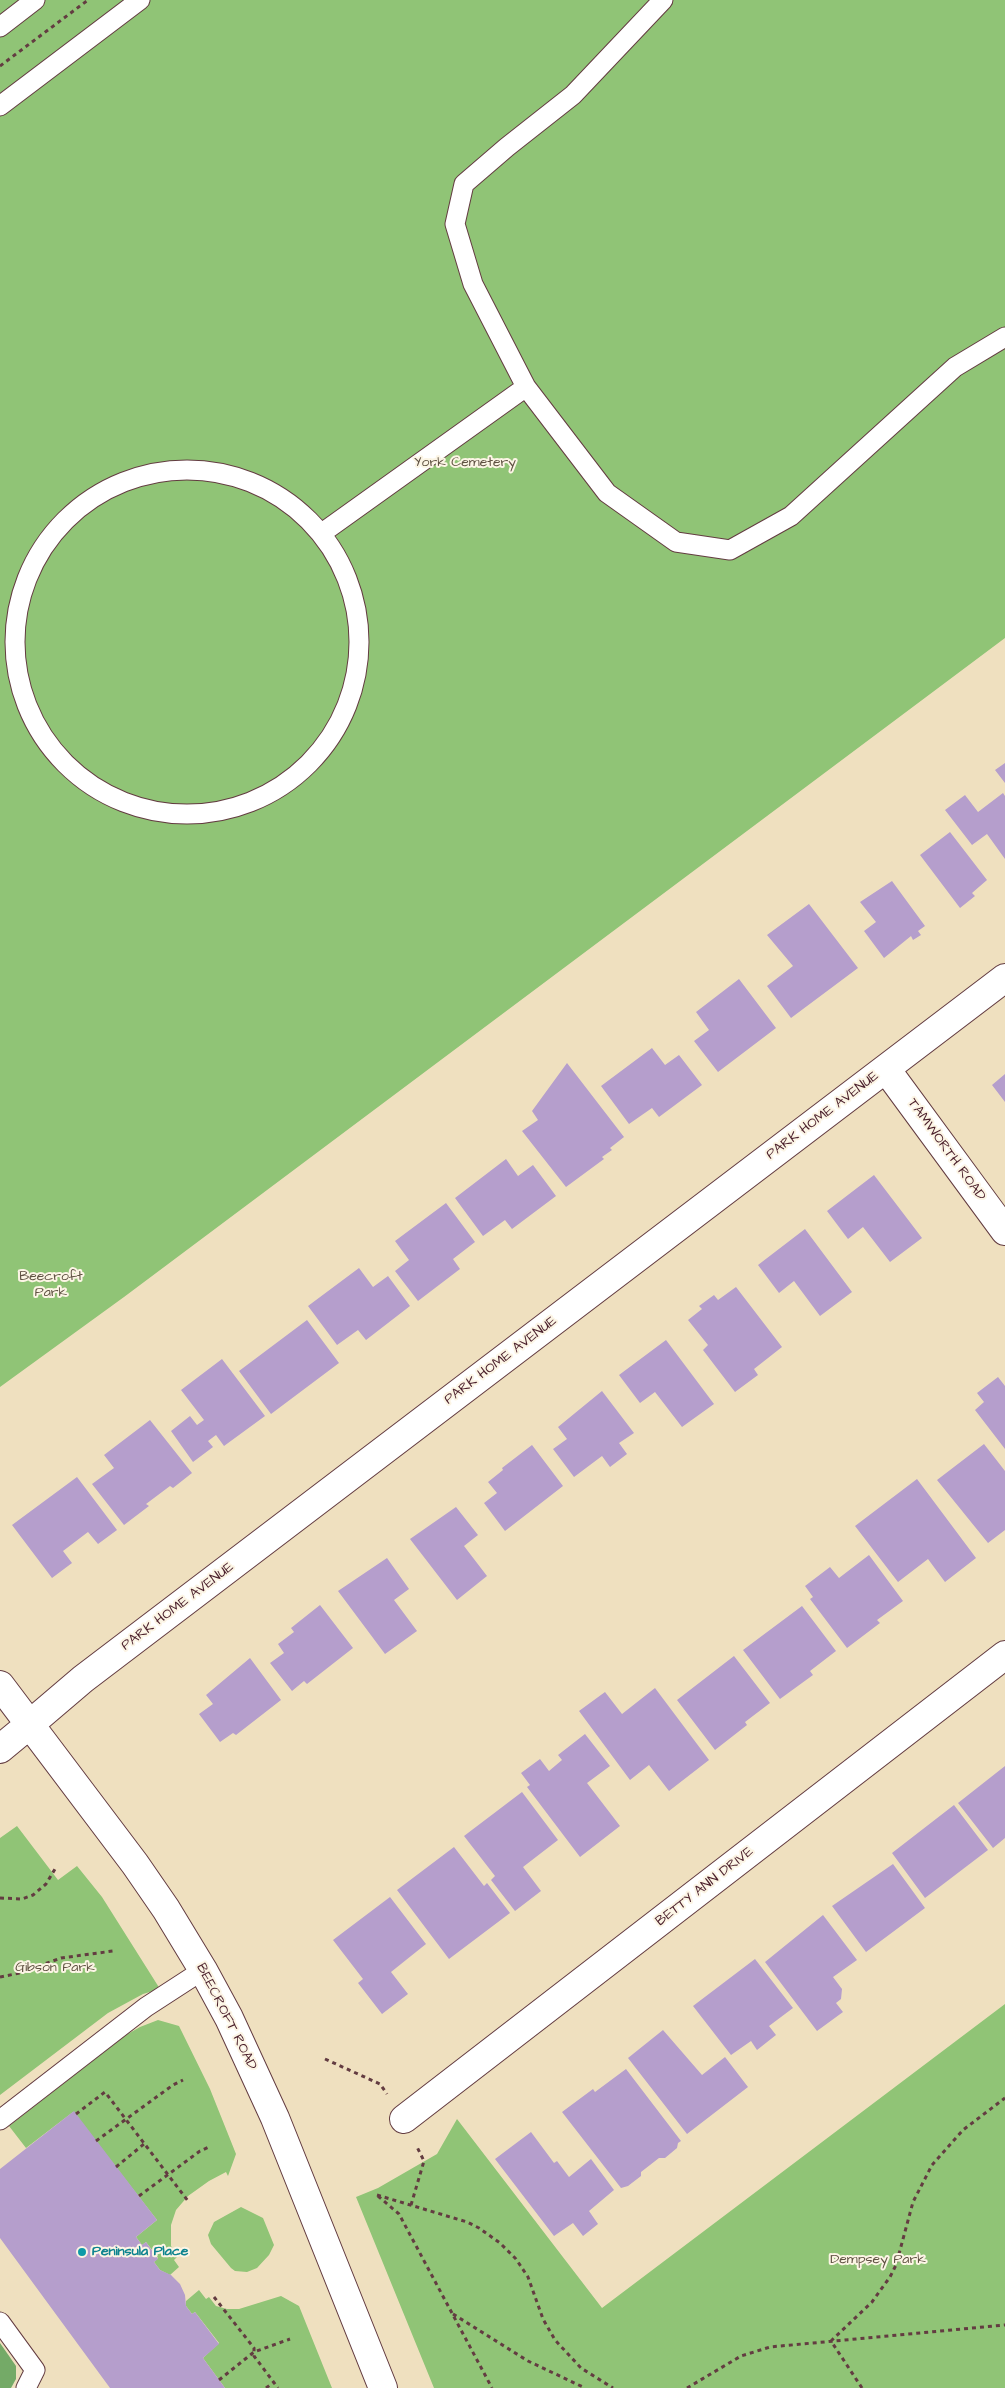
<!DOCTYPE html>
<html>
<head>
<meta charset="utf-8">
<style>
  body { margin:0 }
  canvas { display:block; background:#efe0bf }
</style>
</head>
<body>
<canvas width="1005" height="2388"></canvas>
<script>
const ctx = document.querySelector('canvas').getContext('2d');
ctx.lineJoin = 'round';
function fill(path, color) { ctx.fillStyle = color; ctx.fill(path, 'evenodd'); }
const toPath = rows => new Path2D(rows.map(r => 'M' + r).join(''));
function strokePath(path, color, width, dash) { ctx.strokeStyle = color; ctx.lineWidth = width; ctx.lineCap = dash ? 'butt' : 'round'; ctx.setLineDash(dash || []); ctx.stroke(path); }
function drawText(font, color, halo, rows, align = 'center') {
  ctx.font = font + ' "Architects Daughter",sans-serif'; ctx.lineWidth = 4; ctx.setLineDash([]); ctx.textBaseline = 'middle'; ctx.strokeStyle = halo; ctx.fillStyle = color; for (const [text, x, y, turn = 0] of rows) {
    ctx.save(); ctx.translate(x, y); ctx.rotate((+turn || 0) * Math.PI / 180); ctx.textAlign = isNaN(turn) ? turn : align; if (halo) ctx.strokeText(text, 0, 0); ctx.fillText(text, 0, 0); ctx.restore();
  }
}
fill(toPath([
  [0,0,1005,0,1005,638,124,1297,0,1387],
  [17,1826,58,1880,77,1866,102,1897,160,1989,143,1994,108,2013,0,2095,0,1838],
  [1005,2004,1005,2388,434,2388,356,2197,378,2188,437,2154,457,2119,602,2308],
  [158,2020,179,2026,210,2089,236,2154,228,2176,226,2172,209,2181,188,2196,176,2210,171,2225,171,2246,178,2256,174,2260,179,2267,170,2275,160,2270,154,2262,158,2258,146,2242,142,2245,136,2237,157,2220,73,2112,26,2148,9,2126,126,2035,140,2027],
  [241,2207,263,2218,274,2245,269,2255,257,2268,247,2272,235,2271,231,2268,211,2244,208,2235,214,2222],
  [199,2290,206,2299,209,2297,216,2306,227,2309,239,2309,281,2296,299,2306,332,2388,225,2388,203,2358,219,2343,195,2312,192,2314,186,2306,186,2301]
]), '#90c476');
fill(toPath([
  [0,2343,16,2366,16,2379,11,2388,0,2388]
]), '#74aa67');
fill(toPath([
  [1005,763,1005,783,995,770],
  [1003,793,1005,796,1005,859,987,834,972,845,945,810,965,795,978,812],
  [950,832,987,880,972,893,975,896,960,908,920,855],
  [892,881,925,926,918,931,921,935,913,940,911,936,884,958,864,931,876,922,860,902],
  [809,904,858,968,791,1018,767,986,793,966,767,935],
  [739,979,776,1028,718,1072,694,1041,709,1030,696,1012],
  [652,1048,665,1065,679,1055,702,1085,659,1117,652,1108,629,1124,601,1086],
  [567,1063,624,1137,610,1148,612,1150,602,1157,604,1159,566,1187,522,1131,538,1120,532,1111],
  [1005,1074,1005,1102,992,1085],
  [506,1159,518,1176,533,1165,556,1196,512,1229,505,1220,483,1236,455,1198],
  [874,1175,922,1238,890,1262,863,1227,848,1239,827,1211],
  [446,1203,475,1242,453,1259,460,1269,418,1301,395,1271,409,1260,395,1241],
  [805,1229,852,1292,820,1316,794,1281,779,1293,758,1265],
  [359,1268,373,1287,388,1276,410,1306,366,1340,358,1330,337,1345,308,1306],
  [736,1287,782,1347,754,1369,758,1375,735,1392,703,1350,708,1345,688,1320,702,1309,699,1306,714,1295,718,1300],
  [307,1320,339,1363,271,1414,239,1371],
  [666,1340,714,1404,682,1427,655,1392,640,1403,619,1375],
  [222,1359,265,1416,224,1446,216,1435,208,1441,213,1447,193,1462,171,1431,190,1416,197,1425,204,1420,181,1390],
  [998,1377,1005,1386,1005,1449,975,1410,984,1402,977,1393],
  [602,1391,634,1433,619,1443,627,1454,610,1467,602,1456,574,1477,553,1449,567,1439,558,1427],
  [150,1420,192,1473,173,1488,170,1486,146,1504,149,1506,124,1525,92,1484,114,1468,104,1455],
  [984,1444,1005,1471,1005,1530,988,1543,937,1480],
  [532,1445,563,1486,505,1531,484,1503,497,1493,488,1482,503,1470,502,1468],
  [77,1477,117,1530,98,1544,88,1532,63,1551,72,1563,52,1578,12,1525],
  [917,1479,976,1558,945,1582,928,1559,898,1582,855,1526],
  [456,1507,478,1535,464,1546,487,1576,457,1600,410,1539],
  [869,1555,903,1601,877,1620,880,1623,847,1648,810,1599,813,1597,805,1586,830,1567,839,1578],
  [387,1558,409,1589,394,1600,417,1631,385,1654,338,1591],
  [320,1605,353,1648,307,1684,304,1681,292,1691,270,1663,284,1653,278,1644,294,1632,291,1628],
  [802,1606,836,1651,810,1671,813,1675,780,1699,743,1650],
  [734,1656,770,1703,745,1722,747,1725,715,1750,677,1700],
  [250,1658,281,1700,236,1735,233,1733,220,1742,199,1714,213,1704,206,1695],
  [655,1688,709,1760,669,1791,649,1765,630,1780,579,1711,605,1692,622,1714],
  [585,1734,610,1766,587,1783,620,1826,580,1857,527,1787,530,1785,521,1773,540,1759,549,1771,562,1760,558,1755],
  [1005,1766,1005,1838,993,1848,958,1803],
  [522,1792,558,1840,523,1867,541,1891,515,1911,491,1880,495,1876,464,1836],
  [954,1805,988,1850,925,1898,892,1853],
  [454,1847,484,1886,487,1883,510,1913,449,1959,397,1890],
  [893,1864,925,1908,866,1952,832,1906],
  [390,1897,426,1944,391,1972,408,1994,382,2014,358,1983,363,1979,333,1940],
  [823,1915,857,1960,833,1977,842,1989,841,1999,836,2003,843,2012,817,2031,765,1962],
  [755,1959,793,2008,769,2026,776,2035,757,2050,751,2041,731,2055,693,2006],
  [663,2030,702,2075,725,2057,748,2087,687,2134,628,2058],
  [626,2069,681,2141,678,2143,677,2148,665,2158,659,2158,641,2172,641,2176,628,2186,621,2188,562,2112,593,2089,595,2092],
  [74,2111,157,2220,136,2237,142,2245,146,2242,158,2259,154,2262,160,2270,171,2275,180,2284,185,2295,186,2306,192,2314,195,2312,219,2344,203,2358,225,2388,110,2388,0,2238,0,2169],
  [531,2132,554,2163,557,2161,569,2177,591,2159,614,2190,589,2211,598,2224,583,2236,573,2223,554,2236,495,2159]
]), '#b59ecc');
const service = toPath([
  [663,0,573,95,507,147,464,184,455,224,473,284,526,387,607,493,676,542,730,550,791,516,955,367,1005,337],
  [0,27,35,0],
  [0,106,140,0],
  '15 642a172 172 0 1 1 344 0a172 172 0 1 1-344 0Z',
  [322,533,526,387],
  [0,2120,146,2007,203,1970],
  [0,2322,35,2370,26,2388]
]);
const minor = toPath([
  [886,1069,1005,1231],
  [29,1725,83,1679,1005,978],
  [404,2119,1005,1655]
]);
const tertiary = toPath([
  [0,1685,135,1864,166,1909,203,1970,229,2018,275,2118,383,2388],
  [0,1749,29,1725]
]);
strokePath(service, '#633c41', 21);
strokePath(minor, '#633c41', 30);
strokePath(tertiary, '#633c41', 30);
strokePath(toPath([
  [0,66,88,0],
  [0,1898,22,1899,33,1895,46,1884,55,1869],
  [0,1977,20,1973,61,1958,113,1951],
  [325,2059,380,2084,387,2094],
  [76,2114,105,2092,188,2201],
  [96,2141,173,2085,183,2080],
  [116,2167,144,2144],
  [377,2195,467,2222,479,2228,500,2243,516,2259,528,2277,543,2319,555,2340,581,2368,613,2388],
  [139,2196,200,2151,211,2146],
  [378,2196,399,2214,492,2388],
  [411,2205,424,2161,417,2147],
  [214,2297,254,2348,254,2356,278,2388],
  [453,2314,528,2361,585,2388],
  [219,2380,254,2352,290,2339],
  [266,2388,274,2382],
  [687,2388,741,2356,770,2347,1005,2325],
  [862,2388,831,2341,872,2302,890,2277,896,2265,913,2202,932,2165,963,2130,1005,2098]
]), '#633c41', 3, [4, 4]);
strokePath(service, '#fff', 19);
strokePath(minor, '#fff', 28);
strokePath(tertiary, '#fff', 28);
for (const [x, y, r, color] of [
  [82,2252,5,"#0f9aa8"]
]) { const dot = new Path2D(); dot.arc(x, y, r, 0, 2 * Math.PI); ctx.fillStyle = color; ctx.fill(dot); strokePath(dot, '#fcf5e5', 2); }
drawText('14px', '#5f5142', '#fcf5e5', [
  ["York Cemetery",465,463],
  ["Beecroft",51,1277],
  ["Park",51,1293],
  ["Gibson Park",55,1968],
  ["Dempsey Park",878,2260]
]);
drawText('14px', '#4a1f2b', '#fcf5e5', [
  ["PARK HOME AVENUE",823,1116,-37],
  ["TAMWORTH ROAD",946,1150,54],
  ["PARK HOME AVENUE",501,1361,-37],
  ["PARK HOME AVENUE",178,1607,-37],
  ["BETTY ANN DRIVE",705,1887,-38],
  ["BEECROFT ROAD",226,2017,63]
]);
drawText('bold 14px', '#0d838f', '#fcf5e5', [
  ["Peninsula Place",92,2252]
], 'left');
</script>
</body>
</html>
